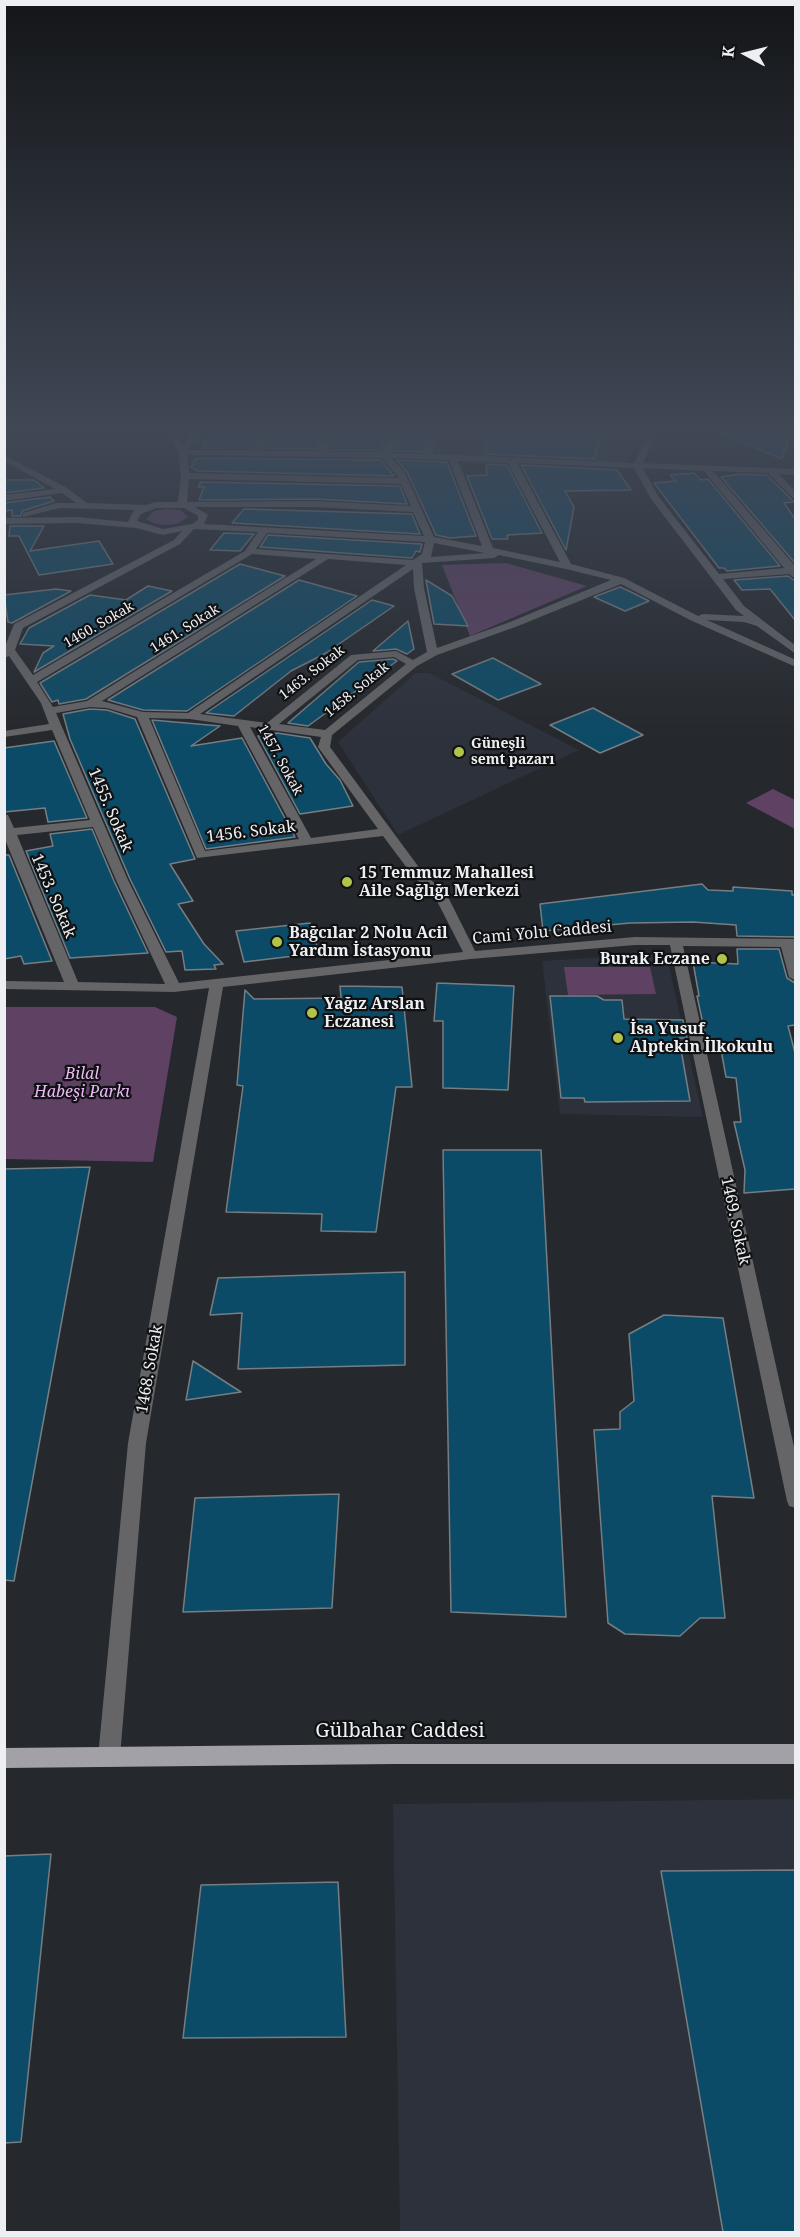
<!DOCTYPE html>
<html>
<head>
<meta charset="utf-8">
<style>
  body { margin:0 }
  #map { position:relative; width:800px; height:2237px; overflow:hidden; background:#25282c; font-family:"Noto Serif",serif }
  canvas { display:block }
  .frame { position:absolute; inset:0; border:6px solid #edeff2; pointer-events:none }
  .north { position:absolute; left:716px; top:24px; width:60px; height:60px; -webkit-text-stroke:4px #0f1113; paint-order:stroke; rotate:277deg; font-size:16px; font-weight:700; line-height:24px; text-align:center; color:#edeff2 }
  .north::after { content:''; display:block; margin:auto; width:21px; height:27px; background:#edeff2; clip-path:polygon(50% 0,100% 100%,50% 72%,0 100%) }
</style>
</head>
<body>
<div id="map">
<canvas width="800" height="2237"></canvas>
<div class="frame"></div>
<div class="north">K</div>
</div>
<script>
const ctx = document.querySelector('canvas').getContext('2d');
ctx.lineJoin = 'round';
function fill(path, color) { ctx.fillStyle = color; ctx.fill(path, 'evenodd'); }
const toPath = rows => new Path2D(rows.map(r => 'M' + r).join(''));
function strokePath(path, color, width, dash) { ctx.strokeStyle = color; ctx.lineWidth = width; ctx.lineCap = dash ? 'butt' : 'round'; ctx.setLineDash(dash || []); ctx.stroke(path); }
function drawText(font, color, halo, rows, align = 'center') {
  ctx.font = font + ' "Noto Serif",serif'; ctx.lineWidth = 4.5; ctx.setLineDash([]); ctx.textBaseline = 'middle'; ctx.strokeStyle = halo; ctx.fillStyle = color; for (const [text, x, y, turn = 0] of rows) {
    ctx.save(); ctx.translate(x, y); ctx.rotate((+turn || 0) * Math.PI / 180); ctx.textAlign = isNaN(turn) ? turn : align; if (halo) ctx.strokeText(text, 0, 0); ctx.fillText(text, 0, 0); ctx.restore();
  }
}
fill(toPath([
  [445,432,645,432,626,464,434,456],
  [416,673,429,673,579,750,398,835,338,742],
  [666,953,703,1117,560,1114,542,961],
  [795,1799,795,2232,400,2232,393,1804]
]), '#2c313b');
fill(toPath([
  [167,509,180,510,188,517,177,524,165,525,153,523,146,519,154,511],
  [506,563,587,586,470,636,442,565],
  [773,789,795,800,795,829,746,803],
  [564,967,650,967,656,994,568,995],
  [5,1007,155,1007,177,1017,153,1162,5,1159]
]), '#5f4164');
const building = toPath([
  [211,432,261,432,253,448,202,448,211,432],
  [273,432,326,432,316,449,266,449,273,432],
  [338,432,363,434,391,432,380,450,330,450,338,432],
  [404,432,431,432,422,452,394,451,404,432],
  [485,432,601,432,595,459,486,454,485,432],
  [717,432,774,432,790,436,782,459,717,432],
  [196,458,381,460,394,476,198,471,191,467,196,458],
  [397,460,447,462,476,536,450,538,436,535,407,472,397,460],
  [486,464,507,465,542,533,507,535,508,539,492,539,467,476,487,475,486,464],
  [521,465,617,470,631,490,565,491,574,507,566,550,521,465],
  [694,473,701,480,708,479,780,566,727,571,724,568,719,568,654,483,676,481,670,475,694,473],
  [740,474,767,475,794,502,784,503,795,519,795,563,721,477,740,474],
  [4,480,34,480,44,488,4,493,4,480],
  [201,482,400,486,407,504,314,499,199,500,204,487,198,487,201,482],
  [50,497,54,501,22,511,21,516,12,516,12,510,4,511,4,503,50,497],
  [244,509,412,514,420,534,232,523,244,509],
  [10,526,44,526,30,551,99,541,113,564,39,575,19,536,9,536,10,526],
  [224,533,254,534,240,551,210,550,224,533],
  [268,535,422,544,420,552,416,551,412,558,260,547,268,535],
  [240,564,285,576,86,699,59,704,58,700,52,702,40,683,240,564],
  [788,576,795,581,795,620,770,589,742,590,734,580,788,576],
  [299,580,357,596,187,711,143,710,108,700,299,580],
  [426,580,452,596,468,626,434,624,426,580],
  [148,586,172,591,34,672,43,653,54,646,20,644,29,628,90,595,126,600,148,586],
  [620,587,629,591,649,601,625,611,594,597,620,587],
  [56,589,71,591,12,623,8,622,4,595,56,589],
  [372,600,394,606,326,653,291,671,234,716,206,713,372,600],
  [408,621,414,649,407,654,396,649,373,651,408,621],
  [493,658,541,684,498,700,452,674,493,658],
  [393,659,397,661,308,726,288,723,359,662,393,659],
  [593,708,643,735,600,753,550,725,593,708],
  [90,709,107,710,135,719,195,859,170,864,193,901,178,904,204,944,223,964,214,965,216,969,185,970,182,951,166,952,130,879,70,739,63,714,90,709],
  [152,720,220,726,191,746,242,738,295,837,206,849,152,720],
  [277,733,310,738,326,764,340,780,353,806,300,814,258,736,277,733],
  [54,741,87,818,48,822,45,808,4,812,4,748,54,741],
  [92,829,114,881,148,953,70,958,26,851,53,846,50,834,92,829],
  [4,855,9,855,52,961,24,964,21,956,4,959,4,855],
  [702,884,708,890,733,891,733,887,792,891,792,895,795,895,795,937,737,936,736,925,693,922,630,923,543,931,540,904,702,884],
  [310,923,319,953,244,962,236,931,310,923],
  [737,949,779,949,787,978,795,983,795,1025,788,1026,795,1053,795,1189,744,1193,745,1170,734,1122,741,1122,736,1078,726,1077,719,1039,706,1038,697,996,699,996,693,962,738,964,737,949],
  [437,983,514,986,508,1090,443,1088,443,1021,434,1021,437,983],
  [340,986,402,987,412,1087,396,1087,376,1232,321,1231,322,1214,226,1212,243,1086,237,1085,245,990,254,999,341,998,340,986],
  [550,996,597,996,604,1000,622,1000,624,1019,683,1020,687,1038,679,1038,690,1101,585,1102,584,1098,561,1098,550,996],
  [443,1150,541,1150,566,1617,451,1612,443,1150],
  [90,1167,14,1581,4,1580,4,1169,90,1167],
  [405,1272,405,1365,238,1369,242,1313,210,1315,218,1278,405,1272],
  [664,1315,723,1318,754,1498,712,1496,725,1618,700,1618,680,1636,625,1634,608,1623,594,1430,620,1429,620,1412,634,1401,629,1334,664,1315],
  [193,1361,241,1392,186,1400,193,1361],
  [339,1494,332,1608,183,1612,195,1498,339,1494],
  [51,1854,21,2142,4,2143,4,1856,51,1854],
  [795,1870,795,2232,723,2232,661,1871,795,1870],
  [338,1882,346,2037,183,2038,201,1885,338,1882]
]);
fill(building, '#0b4b67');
strokePath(building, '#777e82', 1.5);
fill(toPath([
  [167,432,175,432,183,445,193,432,201,432,188,450,254,450,263,432,271,432,262,451,317,451,328,432,336,432,326,452,381,452,394,432,402,432,390,453,423,454,433,432,441,432,432,454,634,463,649,432,657,432,643,463,796,469,796,475,779,474,796,492,796,501,768,473,713,471,796,567,796,579,789,574,723,579,744,606,796,646,796,654,757,626,744,622,707,620,796,660,796,667,690,620,621,584,518,626,437,655,417,666,332,735,330,747,418,866,449,899,475,951,635,937,796,939,796,981,789,977,781,947,683,946,796,1456,796,1508,789,1506,787,1501,670,945,635,945,471,959,223,987,146,1443,120,1757,116,1764,109,1767,102,1764,98,1757,128,1443,209,988,174,992,4,989,4,981,64,982,4,837,4,814,8,815,14,828,90,820,52,730,4,737,4,731,49,724,41,703,9,656,4,658,4,649,14,624,174,540,182,531,163,535,136,528,77,523,4,524,4,518,77,517,128,522,134,510,60,508,23,517,23,513,56,503,76,503,62,493,4,501,4,495,55,489,4,461,4,455,67,488,87,503,146,505,155,502,178,502,181,476,178,452,167,432],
  [187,455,382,458,399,478,189,473,187,455],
  [392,458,449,460,482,546,434,537,405,473,392,458],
  [458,461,508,463,560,562,493,548,458,461],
  [517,463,634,468,651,499,736,610,744,616,703,614,698,616,624,578,571,564,517,463],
  [643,468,704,471,784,568,719,574,658,496,643,468],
  [189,479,401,484,411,506,314,501,187,502,189,479],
  [195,507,314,507,413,512,424,536,204,524,208,515,195,507],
  [156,508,184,508,198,516,198,520,192,524,163,529,137,521,141,514,156,508],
  [194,529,258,532,245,551,33,675,15,650,23,628,180,544,194,529],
  [267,533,425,542,422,554,413,560,256,549,267,533],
  [434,543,485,553,431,557,434,543],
  [252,554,316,559,87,701,53,707,37,682,252,554],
  [499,555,566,569,611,580,510,622,437,648,424,588,422,563,494,558,499,555],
  [328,559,406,565,188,713,143,712,102,701,328,559],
  [413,569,414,588,427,652,413,660,396,651,351,655,267,723,200,714,413,569],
  [394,657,406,664,325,730,279,724,358,660,394,657],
  [90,707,107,708,137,717,197,858,383,836,410,872,438,903,463,952,179,983,128,880,56,713,90,707],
  [149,718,190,719,238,726,299,839,205,851,149,718],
  [250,727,321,737,318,747,378,829,311,838,250,727],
  [93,827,116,880,165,984,78,982,17,835,93,827]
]), '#656567');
fill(toPath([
  [394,1744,796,1744,796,1764,394,1764,4,1768,4,1748,394,1744]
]), '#a2a1a7');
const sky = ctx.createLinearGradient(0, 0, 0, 745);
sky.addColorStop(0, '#141618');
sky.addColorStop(0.58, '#404856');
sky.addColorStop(1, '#40485600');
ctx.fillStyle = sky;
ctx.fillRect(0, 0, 800, 745);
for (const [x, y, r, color] of [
  [459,752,6,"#b2c34b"],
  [347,882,6,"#b2c34b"],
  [277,942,6,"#b2c34b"],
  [722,959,6,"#b2c34b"],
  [312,1013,6,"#b2c34b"],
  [618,1038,6,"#b2c34b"]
]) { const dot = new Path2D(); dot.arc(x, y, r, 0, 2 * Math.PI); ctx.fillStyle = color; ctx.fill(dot); strokePath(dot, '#0f1113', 2); }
drawText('14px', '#edeff2', '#0f1113', [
  ["1460. Sokak",99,625,-30],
  ["1461. Sokak",185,629,-32],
  ["1463. Sokak",312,673,-38],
  ["1458. Sokak",357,690,-39],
  ["1457. Sokak",280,760,61]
]);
drawText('bold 14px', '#edeff2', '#0f1113', [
  ["Güneşli",471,744],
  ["semt pazarı",471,760]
], 'left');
drawText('16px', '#edeff2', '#0f1113', [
  ["1455. Sokak",110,810,67],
  ["1456. Sokak",251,832,-7],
  ["1453. Sokak",53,896,67],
  ["Cami Yolu Caddesi",542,933,-5],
  ["1469. Sokak",735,1221,78],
  ["1468. Sokak",150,1369,-80]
]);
drawText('bold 16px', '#edeff2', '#0f1113', [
  ["15 Temmuz Mahallesi",359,873],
  ["Aile Sağlığı Merkezi",359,891],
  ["Bağcılar 2 Nolu Acil",289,933],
  ["Yardım İstasyonu",289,951],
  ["Burak Eczane",710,959,"right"],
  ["Yağız Arslan",324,1004],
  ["Eczanesi",324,1022],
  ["İsa Yusuf",630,1029],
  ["Alptekin İlkokulu",630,1047]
], 'left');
drawText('italic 16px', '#ecb8f6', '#0f1113', [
  ["Bilal",82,1074],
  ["Habeşi Parkı",82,1092]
]);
drawText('20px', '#edeff2', '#0f1113', [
  ["Gülbahar Caddesi",400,1731]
]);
</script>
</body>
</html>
